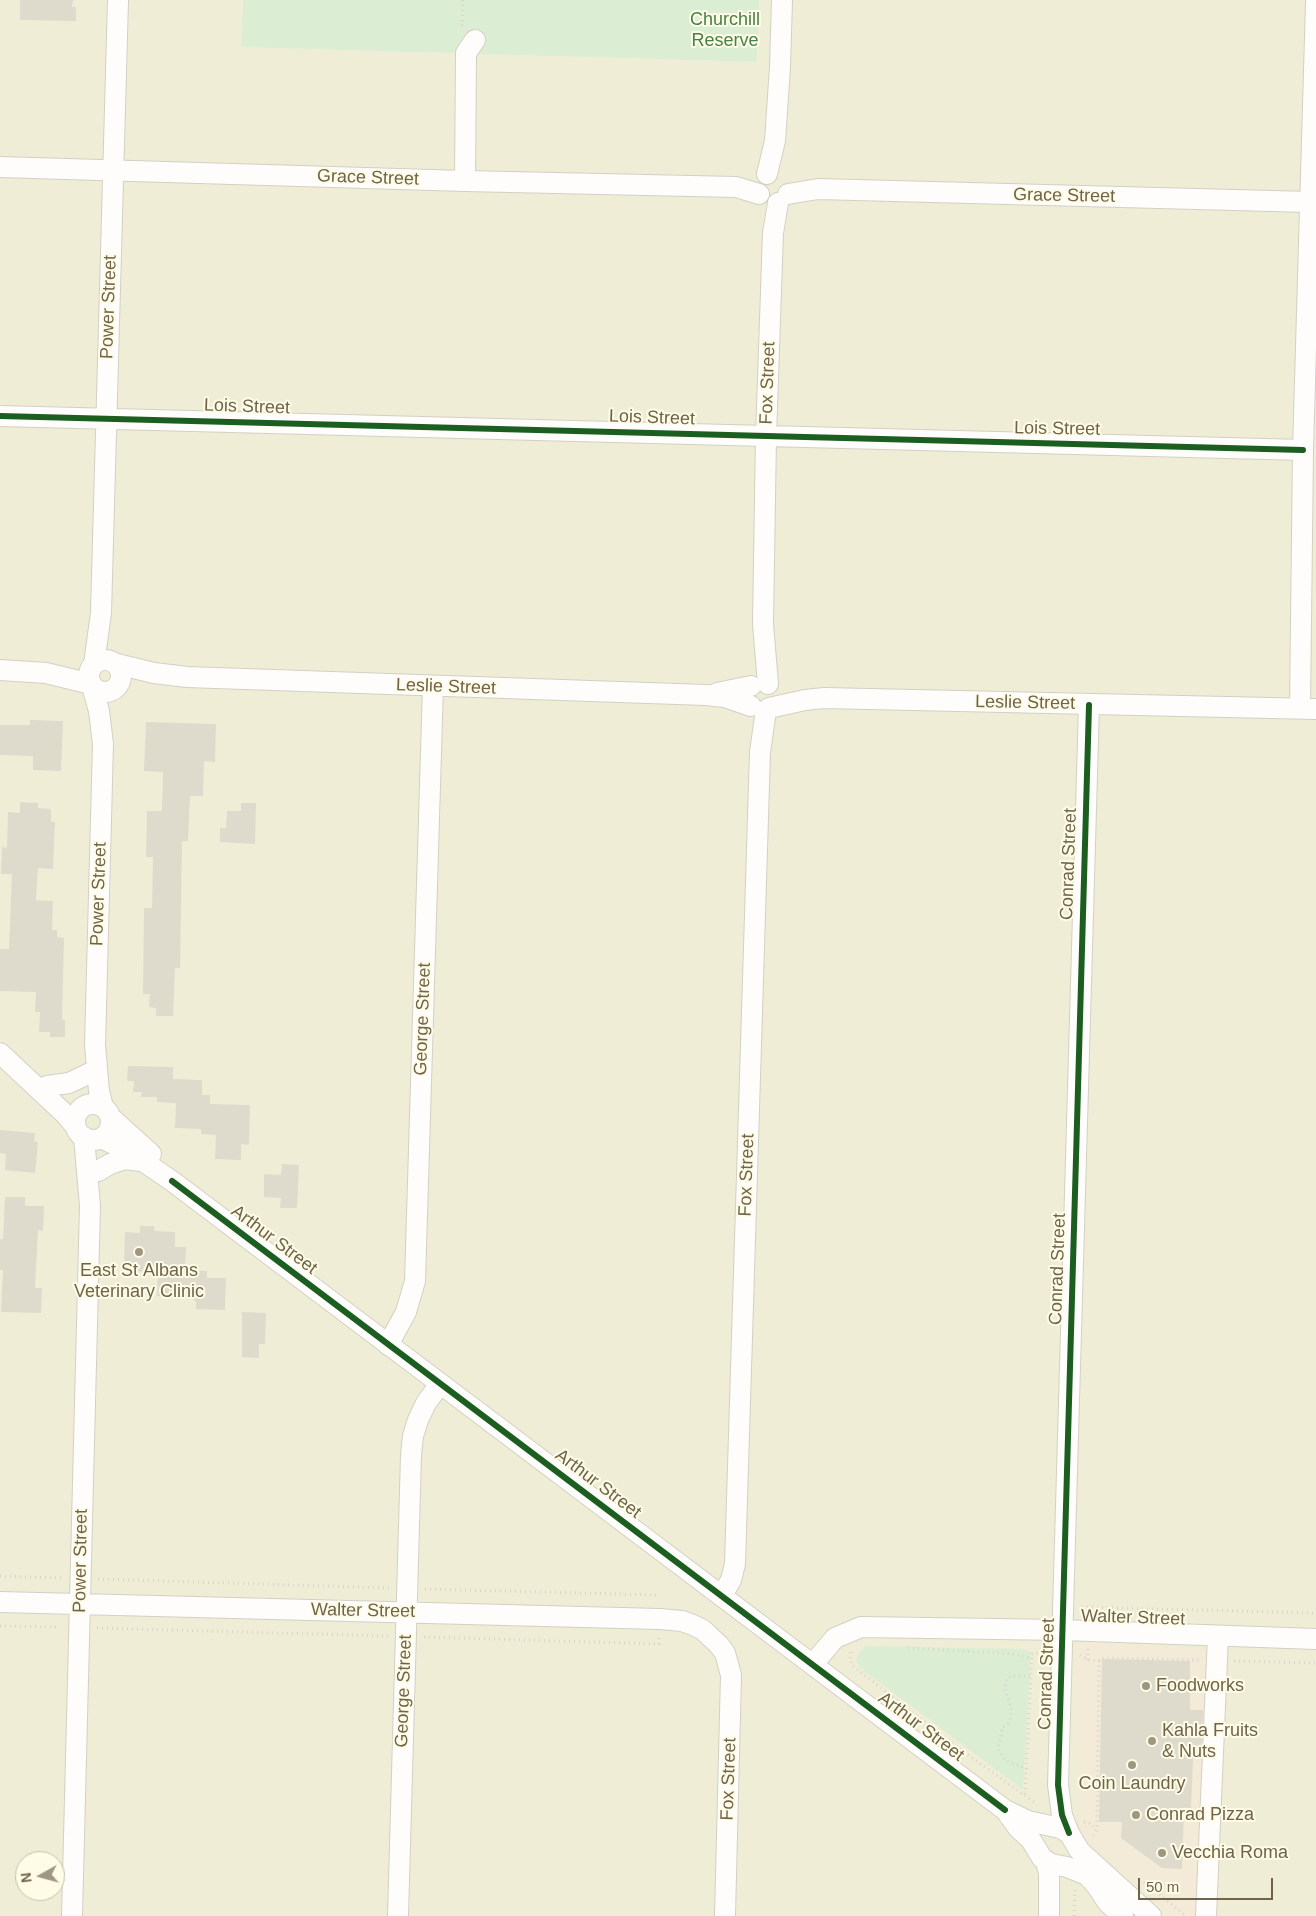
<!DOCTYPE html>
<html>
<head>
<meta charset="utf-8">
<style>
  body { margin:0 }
  #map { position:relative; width:1316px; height:1916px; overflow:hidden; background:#f5f4e7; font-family:Helvetica,sans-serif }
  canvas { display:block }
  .north { position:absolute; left:15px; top:1851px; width:50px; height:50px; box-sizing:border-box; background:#fefce7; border:1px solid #c5bfa8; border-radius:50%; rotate:263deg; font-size:14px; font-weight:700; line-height:20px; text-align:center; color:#70634a }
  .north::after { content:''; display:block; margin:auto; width:18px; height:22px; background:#9f9681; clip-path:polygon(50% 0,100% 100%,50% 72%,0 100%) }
  .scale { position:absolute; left:1138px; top:1878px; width:135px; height:22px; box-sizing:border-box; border:2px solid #70634a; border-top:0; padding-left:6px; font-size:15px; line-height:18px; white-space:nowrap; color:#70634a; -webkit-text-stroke:4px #fefce7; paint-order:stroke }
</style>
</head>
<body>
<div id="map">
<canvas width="1316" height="1916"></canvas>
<div class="north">N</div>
<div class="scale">50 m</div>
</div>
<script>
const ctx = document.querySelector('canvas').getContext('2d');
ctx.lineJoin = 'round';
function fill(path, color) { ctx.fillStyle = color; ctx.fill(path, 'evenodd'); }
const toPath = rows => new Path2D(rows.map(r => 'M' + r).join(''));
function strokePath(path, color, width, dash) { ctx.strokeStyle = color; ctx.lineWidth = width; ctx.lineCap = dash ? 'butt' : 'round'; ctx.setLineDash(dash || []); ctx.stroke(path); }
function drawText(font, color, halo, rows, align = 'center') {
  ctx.font = font + ' Helvetica,sans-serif'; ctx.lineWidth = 4; ctx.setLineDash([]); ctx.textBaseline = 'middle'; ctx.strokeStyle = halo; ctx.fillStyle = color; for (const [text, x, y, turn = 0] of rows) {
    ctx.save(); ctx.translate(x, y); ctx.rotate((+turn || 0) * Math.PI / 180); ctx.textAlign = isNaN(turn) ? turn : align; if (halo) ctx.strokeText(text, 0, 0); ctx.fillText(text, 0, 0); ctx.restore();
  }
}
fill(toPath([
  [0,0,243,0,242,47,757,62,759,0,1316,0,1316,1916,0,1916],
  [1031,1653,1022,1789,859,1667,856,1661],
  [25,1861,55,1861,55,1891,25,1891]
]), '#f0edd7');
fill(toPath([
  [1075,1643,1211,1649,1199,1916,1174,1916,1082,1836]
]), '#f3ead7');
fill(toPath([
  [243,0,759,0,757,62,241,47],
  [866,1646,1023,1649,1031,1653,1023,1790,859,1667,856,1661,858,1654]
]), '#dbedd2');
fill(toPath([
  [20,0,73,0,72,7,76,7,76,21,20,20],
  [30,720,63,721,61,771,33,770,33,756,0,755,0,725,30,725],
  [146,722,216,724,215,762,204,761,203,796,190,796,188,841,182,841,180,968,175,968,173,1016,156,1016,156,1008,149,1007,150,994,143,994,144,908,152,908,153,857,146,857,147,811,162,811,163,772,144,771],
  [20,802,38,803,38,808,51,809,51,822,55,822,53,869,38,868,36,900,53,901,52,930,57,930,57,937,64,938,62,1019,65,1020,65,1037,50,1037,50,1032,39,1032,40,1012,35,1012,36,992,0,991,0,949,9,949,12,874,1,874,2,847,7,848,8,812,20,813],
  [241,803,256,803,255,844,220,842,220,828,226,828,227,811,241,811],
  [128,1066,173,1067,173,1079,202,1080,202,1095,210,1095,210,1104,250,1105,249,1145,241,1144,241,1160,215,1159,216,1135,201,1134,201,1129,175,1128,176,1103,157,1102,157,1097,141,1097,142,1092,133,1092,134,1081,127,1081],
  [0,1130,35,1133,34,1141,38,1142,35,1173,5,1170,6,1154,0,1153],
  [282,1164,299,1165,297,1208,280,1208,281,1198,264,1197,264,1174,281,1175],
  [5,1197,25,1197,25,1206,44,1206,43,1231,38,1230,35,1288,42,1288,41,1313,1,1312,3,1270,0,1270,0,1239,3,1239],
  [140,1226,154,1226,154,1231,175,1232,175,1247,186,1247,185,1270,207,1271,207,1278,226,1278,225,1310,196,1309,196,1301,194,1301,194,1298,157,1296,158,1272,124,1271,125,1232,140,1233],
  [242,1312,266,1313,265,1344,259,1344,259,1358,242,1357],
  [1102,1659,1190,1661,1190,1710,1203,1710,1203,1713,1201,1758,1193,1758,1191,1808,1184,1808,1182,1869,1162,1868,1121,1838,1122,1822,1099,1822]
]), '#dedbcd');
const minor = toPath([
  [0,167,465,181,736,187,759,194],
  [767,174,775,141,780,67,782,0],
  [465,181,466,53,475,40],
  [788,194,818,189,1310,202],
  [0,416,1303,450],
  '89 676a16 16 0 1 1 32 0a16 16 0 1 1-32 0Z',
  [94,664,101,613,118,0],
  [117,664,154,673,187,677,706,695,725,697,751,706],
  [0,670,46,673,91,684],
  [768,684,763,624,766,436,773,233,778,203],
  [92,686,99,711,103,744,95,1045,99,1091,103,1107],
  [717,693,751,686],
  [769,708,805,700,824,698,1316,709],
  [1300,708,1303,450,1316,3],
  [0,1053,66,1115,76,1127],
  [47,1086,69,1083,90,1073],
  '75 1122a18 18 0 1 1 36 0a18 18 0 1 1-36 0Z',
  [110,1117,151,1154],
  [101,1138,128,1151,172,1181,1005,1810,1028,1821,1060,1828,1069,1833,1079,1850,1086,1857,1151,1916],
  [98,1171,110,1164,125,1159,141,1161],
  [388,1345,406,1312,415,1281,433,686],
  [722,1595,731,1580,735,1564,760,752,766,710],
  [0,1602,660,1619,682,1621,693,1625,703,1630,719,1645,725,1653,731,1675,725,1916],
  [813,1664,835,1638,861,1627,1063,1630,1316,1639],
  [1008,1814,1019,1829,1031,1840,1042,1858,1051,1864,1067,1867,1087,1875,1096,1885,1108,1903,1123,1916],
  [1069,1833,1062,1815,1058,1785,1089,705],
  [1046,1862,1049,1873,1049,1916],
  [72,1916,90,1206,84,1137],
  [398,1916,411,1455,413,1436,418,1420,426,1403,440,1384],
  [1206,1916,1218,1636]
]);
strokePath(minor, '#d3d0c3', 22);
strokePath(toPath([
  [463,0,462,25,463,27],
  [0,1576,62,1578],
  [98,1579,389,1588],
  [425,1589,659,1595],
  [1082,1607,1316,1613],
  [0,1626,60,1627],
  [97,1628,388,1636],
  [424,1637,659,1644,659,1637],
  [908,1648,1016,1654,1032,1659],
  [851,1652,850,1660,853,1666,964,1752,1034,1802],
  [1080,1655,1088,1660,1099,1661,1097,1829,1093,1836],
  [1088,1660,1088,1648],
  [1099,1661,1101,1658,1200,1660],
  [1234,1661,1316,1663],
  [1027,1769,1006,1761,999,1751,998,1747,1003,1727,1008,1723,1011,1717,1011,1707,1005,1689,1007,1678,1012,1676,1030,1676],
  [1025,1794,1032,1654,1043,1652],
  [1084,1822,1089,1823,1097,1829],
  [1144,1882,1186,1916],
  [1074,1916,1075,1889]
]), '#d8d4cc', 3, [1, 4]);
strokePath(minor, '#fefdfb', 20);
strokePath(toPath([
  [0,416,1303,450],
  [172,1181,1005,1810],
  [1069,1833,1062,1815,1058,1785,1089,705]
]), '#1b5e20', 6);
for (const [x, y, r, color] of [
  [139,1252,5,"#9f9681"],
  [1146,1686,5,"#9f9681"],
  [1152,1741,5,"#9f9681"],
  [1132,1765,5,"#9f9681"],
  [1136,1815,5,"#9f9681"],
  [1162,1853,5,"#9f9681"]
]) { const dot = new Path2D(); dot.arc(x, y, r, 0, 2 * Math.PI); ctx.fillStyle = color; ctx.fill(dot); strokePath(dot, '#fefce7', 2); }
drawText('18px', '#488148', '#fefce7', [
  ["Churchill",725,20],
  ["Reserve",725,41]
]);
drawText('18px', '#70634a', '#fefce7', [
  ["Grace Street",368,178,2],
  ["Grace Street",1064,196,1],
  ["Power Street",109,307,-88],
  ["Fox Street",768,383,-88],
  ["Lois Street",247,407,2],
  ["Lois Street",652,418,2],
  ["Lois Street",1057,429,1],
  ["Leslie Street",446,687,2],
  ["Leslie Street",1025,703,1],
  ["Conrad Street",1069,864,-88],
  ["Power Street",99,894,-88],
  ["George Street",423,1019,-88],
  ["Fox Street",747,1175,-88],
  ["Arthur Street",274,1240,37],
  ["Conrad Street",1058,1269,-88],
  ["Arthur Street",598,1484,37],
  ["Power Street",81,1561,-89],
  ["Walter Street",363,1611,1],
  ["Walter Street",1133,1618,2],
  ["Conrad Street",1047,1674,-88],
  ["George Street",404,1691,-88],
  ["Arthur Street",921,1727,37],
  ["Fox Street",729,1779,-88]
]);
drawText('18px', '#70634a', '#fefce7', [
  ["East St Albans",139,1271,"center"],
  ["Veterinary Clinic",139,1292,"center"],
  ["Foodworks",1156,1686],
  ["Kahla Fruits",1162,1731],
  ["& Nuts",1162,1752],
  ["Coin Laundry",1132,1784,"center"],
  ["Conrad Pizza",1146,1815],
  ["Vecchia Roma",1172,1853]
], 'left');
</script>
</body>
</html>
